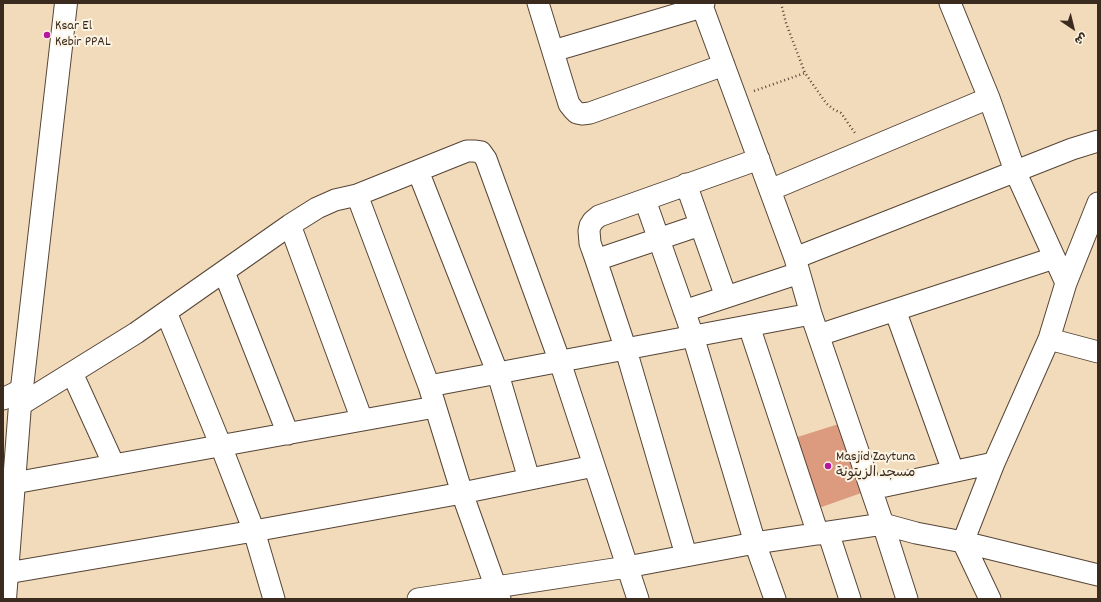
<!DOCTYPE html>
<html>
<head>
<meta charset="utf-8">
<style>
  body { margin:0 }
  #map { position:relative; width:1101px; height:602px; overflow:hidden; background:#f2dbbb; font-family:Dekko,"Playpen Sans Arabic",sans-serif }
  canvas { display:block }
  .frame { position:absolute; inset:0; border:4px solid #3b2a1e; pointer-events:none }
  .north { position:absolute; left:1053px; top:8px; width:40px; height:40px; -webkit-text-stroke:3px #fcf5e5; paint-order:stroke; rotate:145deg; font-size:11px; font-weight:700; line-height:16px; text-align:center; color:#3b2a1e }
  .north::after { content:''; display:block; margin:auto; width:14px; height:18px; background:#3b2a1e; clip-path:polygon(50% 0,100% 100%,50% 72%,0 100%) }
</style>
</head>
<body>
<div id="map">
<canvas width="1101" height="602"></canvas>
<div class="frame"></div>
<div class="north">ش</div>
</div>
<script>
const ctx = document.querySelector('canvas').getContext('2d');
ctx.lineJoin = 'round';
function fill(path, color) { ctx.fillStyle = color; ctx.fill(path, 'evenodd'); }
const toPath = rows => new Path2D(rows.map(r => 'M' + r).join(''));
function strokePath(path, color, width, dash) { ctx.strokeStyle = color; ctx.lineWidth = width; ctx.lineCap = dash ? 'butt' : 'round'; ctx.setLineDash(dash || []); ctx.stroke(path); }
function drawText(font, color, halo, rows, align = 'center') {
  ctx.font = font + ' Dekko,"Playpen Sans Arabic",sans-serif'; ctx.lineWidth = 4; ctx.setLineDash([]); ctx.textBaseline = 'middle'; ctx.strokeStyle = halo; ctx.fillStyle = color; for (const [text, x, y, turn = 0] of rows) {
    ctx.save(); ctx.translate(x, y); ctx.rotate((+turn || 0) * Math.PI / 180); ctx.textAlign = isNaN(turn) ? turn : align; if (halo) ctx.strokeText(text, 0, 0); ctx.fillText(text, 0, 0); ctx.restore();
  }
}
fill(toPath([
  [842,423,864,492,816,509,791,439]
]), '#dc9b7e');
const street = toPath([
  [538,3,569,104,573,109,577,113,582,114,590,113,724,65],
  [701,3,795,258,811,314,883,524,907,599],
  [950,3,989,98,1015,171,1066,283],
  [553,51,702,7,704,3],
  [418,171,498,374,529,479],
  [686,184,726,297],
  [770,190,989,98],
  [357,195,467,151,474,151,481,152,486,159,560,362,638,599],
  [645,200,693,336,755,543,775,599],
  [290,225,362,420],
  [795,258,1072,149,1098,141],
  [596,260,700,225],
  [224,272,288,434],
  [895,310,953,471],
  [684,311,799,273],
  [166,312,221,446,254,531,274,599],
  [749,326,818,534],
  [819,335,1054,258],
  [1049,339,1098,352],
  [72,373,114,465],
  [429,386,811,314],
  [3,399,21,390],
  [20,405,136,333,290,225,317,208,335,200,357,195,429,386,462,493,500,599],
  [14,483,435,407],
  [871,489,994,463],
  [828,532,850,599],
  [686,555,626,350,596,260,590,243,589,231,590,226,593,221,599,216,759,159],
  [7,573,254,531,462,493,594,466],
  [418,599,627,567,755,543,883,524,916,533,963,542,1098,575],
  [990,599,963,542,994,463,1049,339,1066,283,1098,203]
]);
const secondary = toPath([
  [5,599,7,573,20,405,66,3]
]);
strokePath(street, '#564536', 23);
strokePath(secondary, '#564536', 24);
strokePath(toPath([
  [781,3,786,23,805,73,826,103,833,109,841,113,855,133],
  [754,91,805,73]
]), '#564536', 2.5, [1, 3]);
strokePath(street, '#fff', 21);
strokePath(secondary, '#fff', 22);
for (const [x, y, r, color] of [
  [47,35,4,"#b5179e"],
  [828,466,4,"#b5179e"]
]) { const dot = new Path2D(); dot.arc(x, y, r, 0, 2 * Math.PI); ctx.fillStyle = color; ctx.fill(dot); strokePath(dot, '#fcf5e5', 1.5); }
drawText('14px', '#3b2a1e', '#fcf5e5', [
  ["Ksar El",55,27],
  ["Kebir PPAL",55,43],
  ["Masjid Zaytuna",836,458],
  ["مسجد الزيتونة",836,474]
], 'left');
</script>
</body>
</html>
